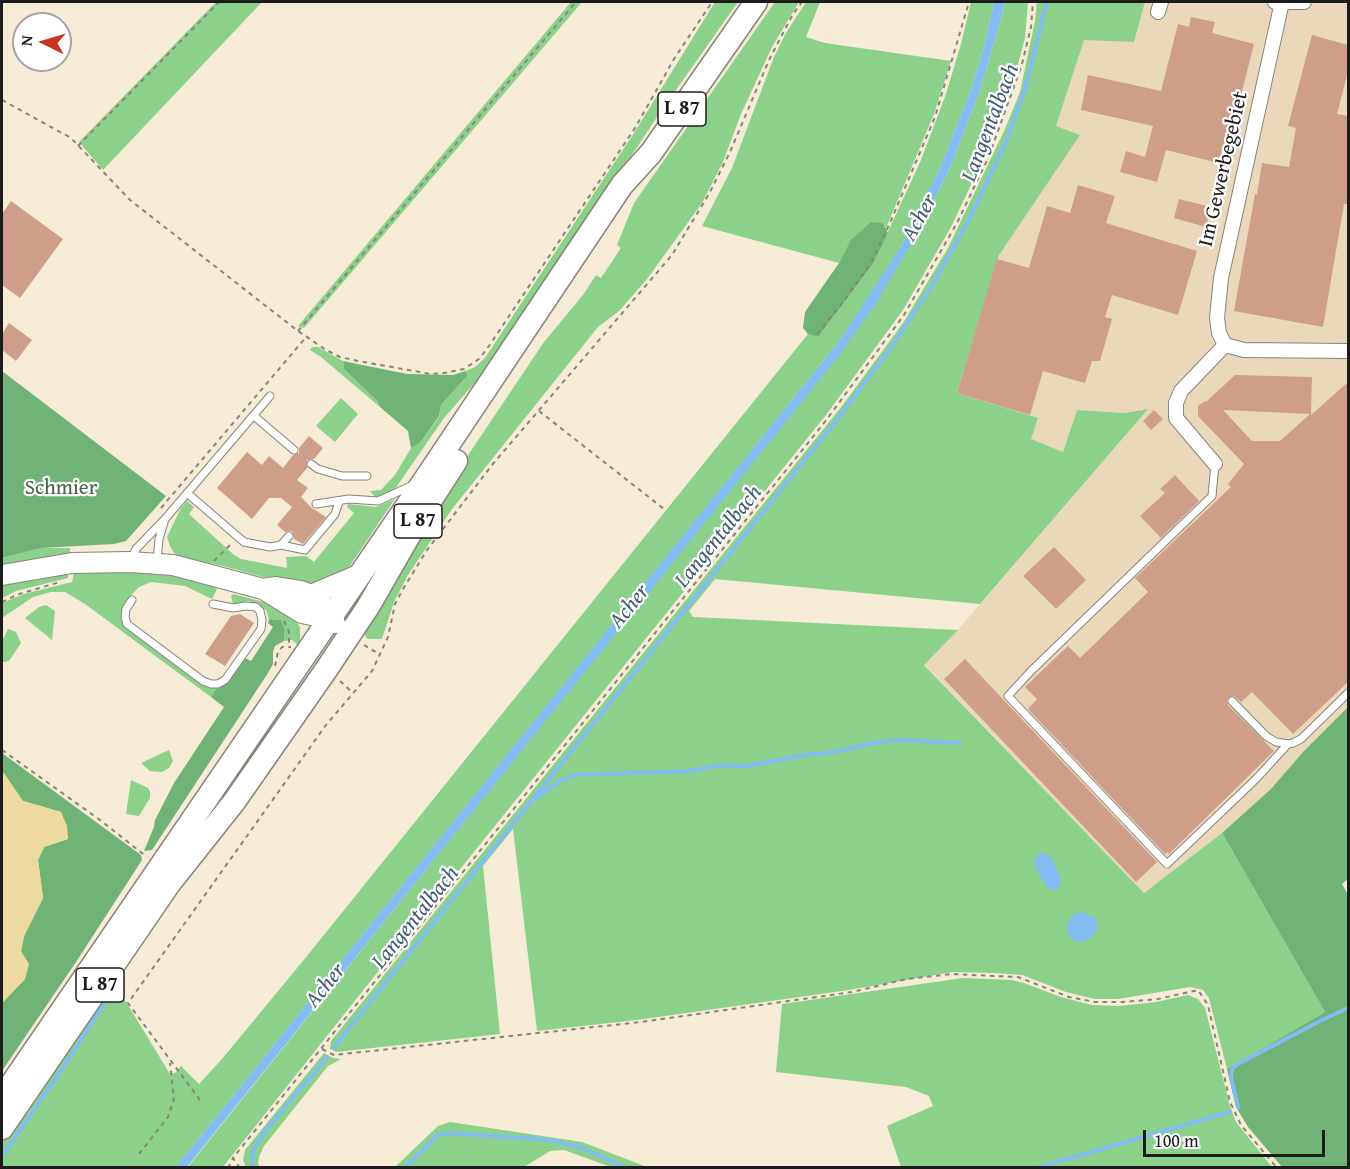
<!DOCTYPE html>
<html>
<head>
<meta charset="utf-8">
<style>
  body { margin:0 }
  #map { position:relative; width:1350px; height:1169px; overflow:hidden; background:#f5ebd6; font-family:"Gentium Book Plus",serif }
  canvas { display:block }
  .frame { position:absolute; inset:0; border:3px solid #1c1c1c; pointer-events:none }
  .north { position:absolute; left:12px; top:12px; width:60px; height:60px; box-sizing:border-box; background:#fff; border:2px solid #a4a4a4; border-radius:50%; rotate:275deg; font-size:16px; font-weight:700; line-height:24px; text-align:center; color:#1c1c1c }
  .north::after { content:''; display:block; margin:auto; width:21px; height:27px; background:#c8321e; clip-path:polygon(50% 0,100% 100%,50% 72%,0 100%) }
  .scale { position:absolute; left:1143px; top:1130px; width:182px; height:27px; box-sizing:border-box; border:3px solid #1c1c1c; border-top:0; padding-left:8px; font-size:18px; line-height:21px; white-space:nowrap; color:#1c1c1c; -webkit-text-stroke:4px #fff; paint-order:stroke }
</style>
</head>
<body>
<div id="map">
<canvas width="1350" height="1169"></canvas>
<div class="frame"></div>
<div class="north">N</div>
<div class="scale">100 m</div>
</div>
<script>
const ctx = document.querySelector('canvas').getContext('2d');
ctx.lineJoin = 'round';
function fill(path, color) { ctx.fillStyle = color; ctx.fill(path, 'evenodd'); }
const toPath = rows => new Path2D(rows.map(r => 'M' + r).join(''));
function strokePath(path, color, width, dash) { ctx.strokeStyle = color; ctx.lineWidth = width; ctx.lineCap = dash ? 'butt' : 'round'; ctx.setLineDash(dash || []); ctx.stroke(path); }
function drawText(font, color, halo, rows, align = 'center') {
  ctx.font = font + ' "Gentium Book Plus",serif'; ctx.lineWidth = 4.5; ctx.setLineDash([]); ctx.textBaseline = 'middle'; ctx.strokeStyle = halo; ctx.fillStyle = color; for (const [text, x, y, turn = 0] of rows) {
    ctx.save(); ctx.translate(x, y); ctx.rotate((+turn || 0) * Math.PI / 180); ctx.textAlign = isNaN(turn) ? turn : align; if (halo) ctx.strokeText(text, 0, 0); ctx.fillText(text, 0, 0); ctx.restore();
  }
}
fill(toPath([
  [1145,2,1348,2,1348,707,1303,752,1271,789,1222,833,1144,893,924,664,958,630,1147,410,1125,413,1077,410,1063,453,1030,439,1038,418,957,393,999,254,1079,135,1056,126,1084,39,1134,42]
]), '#ead8ba');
fill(toPath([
  [216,2,262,2,103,170,79,142],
  [571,2,582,2,304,328,298,326],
  [715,2,738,2,657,117,501,353,444,418,395,489,386,495,375,497,370,491,381,490,395,475,411,448,420,443,439,417,441,405,468,375,465,371,475,367,485,358,634,133],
  [775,2,799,2,772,47,741,114,723,162,702,203,647,279,619,311,598,327,452,509,408,575,394,602,382,639,370,639,366,638,364,629,444,491,544,342,583,295,596,275,601,278,621,248,617,245,634,203],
  [806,2,820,2,806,37,825,43,951,61,934,114,886,228,883,223,850,241,839,263,702,226,732,168,774,57,786,33],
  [971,2,994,2,984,47,972,87,940,168,925,199,901,246,871,294,840,340,675,546,176,1167,2,1168,2,1139,112,979,170,1074,175,1073,181,1066,199,1084,222,1059,307,956,808,334,818,337,873,264,921,160,946,94,961,44],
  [1005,2,1028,2,1025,38,1015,75,988,149,951,227,903,310,826,415,411,930,223,1167,187,1168,747,469,916,236,951,166,980,90,1001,19],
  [1037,2,1145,2,1134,42,1084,40,1056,126,1080,135,999,255,957,393,1038,418,1031,439,1063,452,1077,410,1125,413,1148,409,980,604,715,579,689,611,693,617,958,630,924,665,1144,893,1222,833,1325,1012,1227,1069,1209,998,1203,990,1190,987,1118,999,1095,999,1066,992,1022,975,994,973,952,972,849,990,637,1020,537,1031,513,829,483,866,500,1034,336,1052,330,1049,331,1041,842,406,903,323,948,248,1005,129,1020,92,1035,21],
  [312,347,318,347,343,361,344,369,378,402,380,407,321,357,310,350],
  [341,398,358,414,335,442,316,426],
  [395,499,349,567,339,576,322,585,292,585,223,566,184,558,174,553,170,546,167,537,181,508,187,501,194,507,189,514,234,555,241,559,287,568,286,557,306,556,314,562,354,513,347,507,348,504,376,507],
  [41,548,70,548,70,556,2,567,2,558],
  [74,572,133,572,165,575,197,579,217,589,212,599,185,586,151,582,139,587,133,593,123,608,121,615,121,621,125,627,136,636,206,687,217,688,211,697,85,604,65,592,51,592,33,597,2,618,2,603,24,594,72,582],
  [68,574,68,578,16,591,2,598,2,584],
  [233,594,264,602,283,612,297,622,300,628,300,647,292,640,284,641,285,630,281,620,269,619,266,610,249,601,233,604,231,596],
  [46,605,55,611,52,640,25,618,39,607],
  [8,629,16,632,21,643,9,661,4,662,2,661,2,641],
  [169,750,173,761,169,768,162,772,150,771,141,763],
  [131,780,148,788,150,792,150,798,139,816,126,814],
  [963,978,1011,980,1024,983,1061,997,1092,1005,1119,1006,1156,1002,1188,995,1198,999,1205,1008,1230,1106,1236,1122,1272,1167,901,1167,887,1126,933,1106,929,1096,906,1087,776,1072,782,1004],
  [324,1053,333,1058,341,1059,328,1066,264,1146,259,1157,258,1164,260,1167,246,1167,243,1160,245,1150],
  [450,1122,582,1142,647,1167,611,1167,564,1150,550,1151,524,1167,395,1167,438,1126]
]), '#8bd18a');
fill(toPath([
  [871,222,883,223,888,233,873,264,818,337,808,334,803,328,805,312,839,263,850,241],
  [343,361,407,374,453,375,465,371,468,375,441,405,439,416,420,443,411,448,408,431,380,407,378,402,344,369],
  [2,371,166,496,126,541,114,544,41,548,2,558],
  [269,619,281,620,285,630,284,641,275,646,273,652,273,664,268,673,152,850,144,851,154,827,155,820,174,783,224,707,211,697,217,688,223,686,230,679,245,658,251,661,273,627,268,623],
  [1348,707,1348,879,1342,884,1348,895,1348,1167,1282,1167,1248,1127,1236,1107,1227,1069,1325,1012,1222,833,1271,789,1303,752],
  [2,753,141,855,142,860,76,962,2,1071,2,1003,25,979,21,951,24,936,43,898,38,860,44,847,68,839,61,812,23,801,11,787,4,774,2,772]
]), '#70b376');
fill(toPath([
  [2,772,4,773,23,801,61,812,67,826,68,838,44,847,38,860,43,898,24,936,21,951,29,964,25,979,2,1003]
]), '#eeda9e');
fill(toPath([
  [994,2,1005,2,1001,19,980,90,951,166,916,236,875,305,841,353,651,590,187,1167,176,1167,840,340,901,246,940,168,972,87,984,47],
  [1040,853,1047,854,1052,859,1060,876,1060,888,1054,891,1046,886,1034,864,1035,858],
  [1082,912,1096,918,1098,926,1092,937,1084,941,1076,942,1068,934,1067,927,1069,920,1075,914]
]), '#81bdf3');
strokePath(toPath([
  [529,803,560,781,575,775,690,771,722,765,748,766,805,755,835,752,878,742,901,740,960,743],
  [334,1047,833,425,890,349,931,287,968,222,1006,142,1026,86,1047,2],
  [1238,1107,1231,1077,1232,1069,1238,1064,1320,1021,1348,1008],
  [2,1156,61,1071,111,993],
  [253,1168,252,1158,254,1148,267,1129,327,1057],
  [405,1168,438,1135,450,1133,550,1140,582,1148,626,1168],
  [1036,1168,1230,1112]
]), '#81bdf3', 4);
fill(toPath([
  [1191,17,1215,22,1212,33,1254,44,1230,139,1225,138,1219,163,1166,150,1157,182,1120,172,1126,151,1145,157,1153,126,1081,110,1088,75,1161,91,1178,24,1189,27],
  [1312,35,1348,45,1348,71,1337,114,1348,116,1348,204,1344,204,1323,327,1234,311,1255,194,1257,195,1262,163,1289,167,1296,128,1288,126],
  [1078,185,1115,196,1106,223,1197,251,1178,315,1112,295,1105,317,1112,319,1100,361,1092,361,1085,383,1043,371,1030,415,957,393,997,259,1029,268,1047,206,1070,213],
  [1179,199,1211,207,1206,227,1174,218],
  [11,201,63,239,20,298,2,285,2,214],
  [9,323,32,340,16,361,2,350,2,334],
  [1235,375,1312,377,1311,415,1348,382,1348,682,1293,734,1252,692,1241,702,1234,696,1229,697,1227,700,1228,705,1274,751,1169,854,1167,852,1165,854,1028,709,1037,699,1025,687,1068,646,1080,658,1148,592,1135,578,1231,487,1228,484,1244,464,1198,416,1198,406,1205,401,1206,402],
  [1223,410,1310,414,1280,441,1252,441],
  [1154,410,1163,419,1151,430,1143,421],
  [309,436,323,448,314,459,307,460,307,468,297,480,308,488,301,497,312,508,326,517,303,544,294,539,292,531,285,532,277,525,292,507,281,498,269,498,252,519,217,488,247,452,262,465,269,456,283,468,293,455,299,453,299,448],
  [1175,475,1199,501,1161,538,1140,516,1165,493,1160,489],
  [1054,547,1086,580,1056,609,1023,576],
  [240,614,254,623,225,666,205,654,231,616],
  [965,659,1157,862,1136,882,944,679]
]), '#cf9e88');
const lane = toPath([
  [254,416,294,450],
  [311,464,318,469,342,476,367,476],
  [1215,464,1212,496,1031,671,1008,696,1167,864,1256,779,1288,744],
  [187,493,244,542,270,547,281,545,289,536],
  [316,504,349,499,378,501,413,485],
  [165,519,270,396],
  [281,545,305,550,335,514,339,502],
  [131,560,136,549,165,519,159,539,157,561],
  [132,600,126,609,125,617,127,624,203,681,211,684,218,684,225,680,261,629,262,620,260,611,256,607,245,606,233,608,213,604],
  [1232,701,1266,736,1276,742,1288,744,1293,743,1301,739,1348,693]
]);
const street = toPath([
  [1275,2,1304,2],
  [1158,12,1161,2],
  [1225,345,1244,350,1348,351],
  [1215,464,1176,418,1176,403,1181,391,1225,345,1219,333,1217,318,1221,278,1282,2]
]);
const secondary = toPath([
  [2,575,72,563,130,562,173,565,263,589,302,613,330,619],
  [263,589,276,587,301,591,311,595,326,608,330,619,335,623],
  [311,595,361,574]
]);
const primary = toPath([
  [2,1098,424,481,622,185,651,153,756,2],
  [2,1128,169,884,234,802,326,670,368,607,418,520,456,461]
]);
strokePath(lane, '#888479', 9);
strokePath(street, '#888479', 16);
strokePath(secondary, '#888479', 22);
strokePath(primary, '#888479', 25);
strokePath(toPath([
  [2,100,71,138,130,200,298,331,326,350,340,357,358,361,431,374,444,373,464,369,479,359,489,346,635,128,674,59,712,2],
  [78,146,219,2],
  [298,331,576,2],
  [817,334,841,305,871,263,890,223,935,117,969,2],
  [539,411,664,509],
  [161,508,307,336],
  [214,561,232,543],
  [2,602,19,594,60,582],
  [284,621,289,632,289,645],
  [364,645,379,654],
  [275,666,278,652,282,647,291,647],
  [340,681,353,693],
  [2,750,100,820,147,857],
  [322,1049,334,1055,641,1022,852,992,907,979,951,974,1018,977,1069,997,1095,1002,1123,1002,1158,999,1198,990,1208,1005,1230,1102,1241,1125,1277,1168],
  [200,1100,128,1003,326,725,372,671,388,637,395,604,403,589,427,550,492,465,672,255,709,194,730,152,769,60,793,14,802,2],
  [139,1154,168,1117,174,1099,170,1063],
  [228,1168,233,1158],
  [240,1168,233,1158,824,423,904,315,957,223,989,156,1022,64,1031,27,1033,2]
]), '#888479', 2, [4.5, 4.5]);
strokePath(lane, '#fff', 7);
strokePath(street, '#fff', 14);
strokePath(secondary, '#fff', 20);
strokePath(primary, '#fff', 22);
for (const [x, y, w] of [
  [682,109,48],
  [418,521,48],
  [100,985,48]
]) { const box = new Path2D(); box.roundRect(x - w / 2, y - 17, w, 34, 4.5); ctx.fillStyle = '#fff'; ctx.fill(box); strokePath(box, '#1c1c1c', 1.5); }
drawText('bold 20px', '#1c1c1c', null, [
  ["L 87",682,109],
  ["L 87",418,521],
  ["L 87",100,985]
]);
drawText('21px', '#1c1c1c', '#fff', [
  ["Im Gewerbegebiet",1224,169,-77]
]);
drawText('21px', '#486448', '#fff', [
  ["Schmier",61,489]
]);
drawText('italic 22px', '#445c72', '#fff', [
  ["Langentalbach",991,123,-69],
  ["Acher",920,218,-61],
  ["Langentalbach",719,537,-51],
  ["Acher",630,607,-51],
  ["Langentalbach",416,918,-51],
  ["Acher",326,986,-51]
]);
</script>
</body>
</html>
